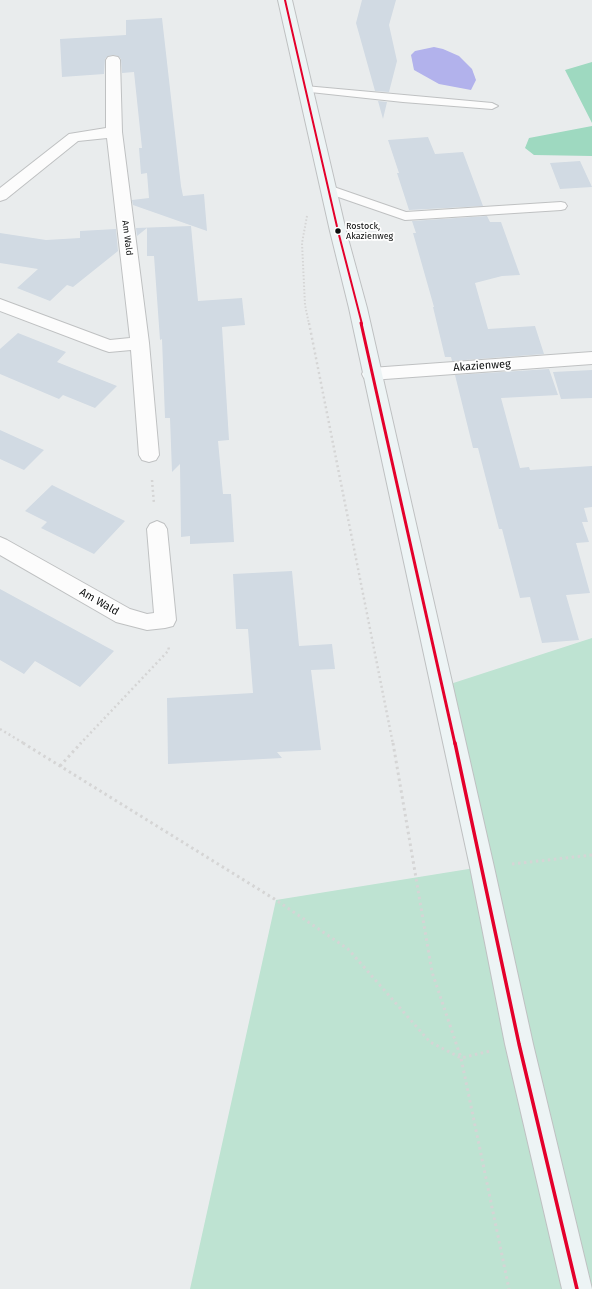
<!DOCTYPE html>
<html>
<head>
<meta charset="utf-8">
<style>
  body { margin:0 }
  canvas { display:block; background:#e9eced }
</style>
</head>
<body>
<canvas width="592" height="1289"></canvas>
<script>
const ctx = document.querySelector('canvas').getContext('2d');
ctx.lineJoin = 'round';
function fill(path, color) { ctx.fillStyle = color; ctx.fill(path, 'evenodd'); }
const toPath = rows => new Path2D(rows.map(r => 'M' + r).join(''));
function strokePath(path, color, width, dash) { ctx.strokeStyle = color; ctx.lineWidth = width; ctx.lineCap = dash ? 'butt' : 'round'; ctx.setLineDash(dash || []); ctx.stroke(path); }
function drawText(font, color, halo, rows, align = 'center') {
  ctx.font = font + ' "Fira Sans",sans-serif'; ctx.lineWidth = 3.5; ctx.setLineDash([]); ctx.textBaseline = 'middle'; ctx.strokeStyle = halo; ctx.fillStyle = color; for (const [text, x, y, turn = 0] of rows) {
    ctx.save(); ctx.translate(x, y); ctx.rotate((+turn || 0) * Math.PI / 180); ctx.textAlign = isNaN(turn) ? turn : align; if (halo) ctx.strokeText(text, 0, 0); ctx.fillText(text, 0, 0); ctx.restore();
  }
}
fill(toPath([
  [592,638,592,1289,190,1289,276,900,481,867,441,687]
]), '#bee3d2');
fill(toPath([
  [592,62,592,123,565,70],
  [592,126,592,156,534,155,525,148,529,138]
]), '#9ed9c0');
fill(toPath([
  [434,47,443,49,459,56,472,69,476,80,471,90,439,84,414,70,411,55,415,51]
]), '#b2b2ec');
fill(toPath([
  [362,0,396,0,389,25,397,61,389,92,375,91,356,23],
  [162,18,181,186,183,196,204,194,207,231,133,205,132,200,149,198,147,173,141,174,139,148,142,148,134,72,122,73,121,59,118,56,113,55,108,56,105,59,104,74,62,77,60,39,126,35,126,20],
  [378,101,387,102,383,119],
  [428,137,435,154,463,152,483,206,409,210,397,173,399,173,388,140],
  [580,161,592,187,560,189,550,163],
  [487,216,490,222,501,222,520,275,502,276,475,283,488,329,535,326,544,354,452,361,451,357,445,357,433,307,434,307,413,233,416,233,412,221],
  [191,226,198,301,242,298,245,325,222,327,229,440,218,441,223,494,231,494,234,542,190,544,190,536,181,537,180,464,172,472,170,418,165,418,162,339,160,340,154,256,147,256,147,228,137,236,136,228],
  [116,229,118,251,73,287,67,285,50,301,17,288,38,269,0,263,0,233,46,240,80,238,80,231],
  [18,333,66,352,57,362,117,386,95,408,63,395,59,399,0,374,0,349],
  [549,369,558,395,501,398,520,468,529,467,530,470,592,466,592,507,584,508,588,522,582,522,589,542,576,543,590,593,566,595,579,640,542,643,530,597,520,598,502,529,499,529,478,448,473,448,455,375],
  [592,370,592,398,561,399,553,372],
  [0,430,44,450,24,470,0,459],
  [52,485,74,496,125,521,94,554,41,528,47,522,25,511],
  [292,571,299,646,332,644,335,669,311,670,321,750,277,752,282,758,168,764,167,698,253,693,248,629,236,629,233,574],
  [0,589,114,651,80,687,35,661,24,674,0,660]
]), '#d1dae3');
const lane = toPath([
  [305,86,492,103,498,106,492,109,403,102,301,91,300,89,305,86],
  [328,185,406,212,561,202,565,203,567,206,565,209,561,210,405,220,324,192,322,189,324,186,328,185]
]);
const street = toPath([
  [113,56,118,57,120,60,122,132,149,343,159,455,156,460,149,462,142,460,139,455,131,350,109,352,103,350,0,311,0,299,110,340,130,338,107,138,78,141,6,199,0,201,0,188,69,134,106,128,106,60,108,57,113,56],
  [592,352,592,364,371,380,364,378,362,374,364,370,371,368,592,352],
  [157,521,164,524,167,529,176,620,173,626,165,628,147,630,116,622,0,555,0,537,7,540,130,609,147,614,154,613,147,529,150,524,157,521]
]);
const secondary = toPath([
  [278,0,292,0,346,231,367,308,494,867,533,1044,592,1289,562,1289,505,1044,470,867,349,308,330,231,278,0]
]);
strokePath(lane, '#bfc1c2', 2);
strokePath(street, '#bfc1c2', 2);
strokePath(secondary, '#bfc1c2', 2);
strokePath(toPath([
  [307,216,302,243,305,305,309,324]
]), '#d5d5d5', 2, [1.5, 2]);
strokePath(toPath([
  [309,323,393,744],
  [152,480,154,504],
  [0,729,25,744],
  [80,744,169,650,168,646]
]), '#d5d5d5', 2.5, [2, 3]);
strokePath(toPath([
  [23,743,276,900,348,949,430,1042,461,1058,490,1051],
  [393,743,432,972,461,1058,509,1289],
  [60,766,81,743],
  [512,864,592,855]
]), '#d5d5d5', 3, [2.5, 3.5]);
fill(lane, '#fcfcfc');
fill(street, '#fcfcfc');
fill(secondary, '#edf4f5');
strokePath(toPath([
  [285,0,338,231,362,324]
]), '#e4002b', 2);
strokePath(toPath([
  [361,323,455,744]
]), '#e4002b', 3);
strokePath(toPath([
  [455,743,519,1044,577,1289]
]), '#e4002b', 3.5);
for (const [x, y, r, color] of [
  [338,231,3.5,"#0c0e0e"]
]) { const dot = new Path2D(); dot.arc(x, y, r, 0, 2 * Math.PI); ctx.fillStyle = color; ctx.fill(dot); strokePath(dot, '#fff', 1.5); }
drawText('9px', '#0c0e0e', '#fff', [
  ["Rostock,",346,226],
  ["Akazienweg",346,236]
], 'left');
drawText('9px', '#0c0e0e', '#fff', [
  ["Am Wald",127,238,83]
]);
drawText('11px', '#0c0e0e', '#fff', [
  ["Akazienweg",482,366,-4],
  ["Am Wald",99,602,30]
]);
</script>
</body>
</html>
